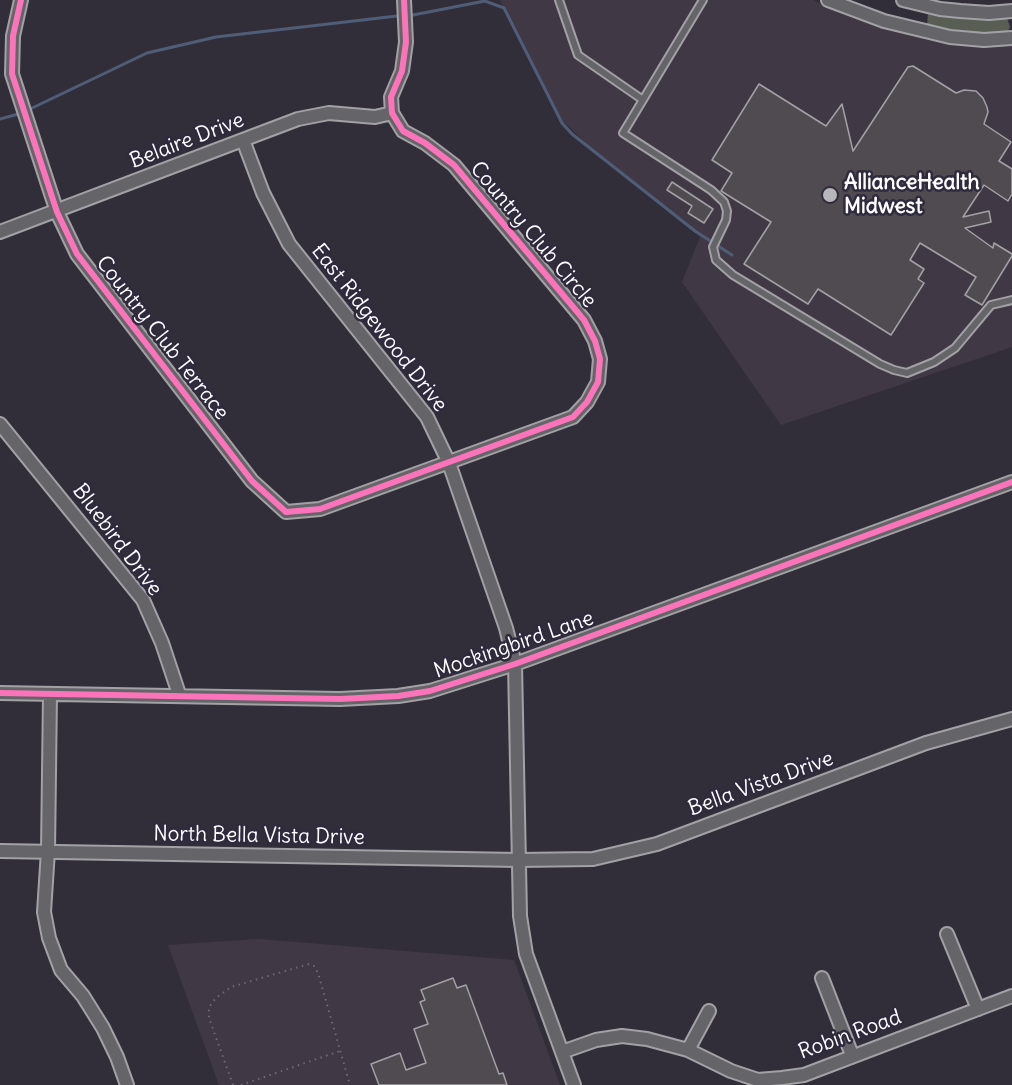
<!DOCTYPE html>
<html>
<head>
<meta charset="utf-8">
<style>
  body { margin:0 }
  canvas { display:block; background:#312e39 }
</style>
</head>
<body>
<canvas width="1012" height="1085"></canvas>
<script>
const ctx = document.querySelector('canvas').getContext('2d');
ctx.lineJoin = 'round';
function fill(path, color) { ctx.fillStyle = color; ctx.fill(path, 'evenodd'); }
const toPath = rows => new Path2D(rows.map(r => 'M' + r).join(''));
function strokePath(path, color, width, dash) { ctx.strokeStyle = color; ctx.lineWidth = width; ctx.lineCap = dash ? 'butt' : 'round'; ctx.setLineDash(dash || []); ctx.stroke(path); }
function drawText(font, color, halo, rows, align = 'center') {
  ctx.font = font + ' Delius,sans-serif'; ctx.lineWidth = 5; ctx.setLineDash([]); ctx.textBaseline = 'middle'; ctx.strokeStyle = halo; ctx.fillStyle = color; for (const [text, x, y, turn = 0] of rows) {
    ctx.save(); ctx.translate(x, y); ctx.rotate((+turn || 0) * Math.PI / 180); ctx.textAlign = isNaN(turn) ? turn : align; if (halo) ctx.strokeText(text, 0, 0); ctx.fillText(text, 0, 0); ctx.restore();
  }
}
fill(toPath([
  [500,0,813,0,842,14,930,41,970,45,1012,41,1012,347,781,425,682,282,700,237,596,153,560,118],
  [259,939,514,960,560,1085,219,1085,168,945]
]), '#413845');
fill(toPath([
  [928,13,960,18,1007,18,1010,27,1008,31,1004,33,961,32,927,27]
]), '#595e55');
strokePath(toPath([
  [413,15,485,1,504,8,562,123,572,134,695,231,732,255],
  [28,110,147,53,216,37,397,16],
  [0,119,22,113]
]), '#505d76', 3);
const building = toPath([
  [913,66,956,93,964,90,976,91,983,98,987,107,988,112,984,124,1011,142,999,161,1012,169,1012,194,1008,201,984,185,963,217,989,211,991,222,965,228,993,248,994,243,1012,254,1012,256,982,305,965,295,976,277,920,243,910,260,924,269,918,279,924,283,891,335,818,289,808,304,744,264,771,222,721,191,732,173,712,160,759,84,826,126,842,104,853,151,908,67,913,66],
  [672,182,713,209,704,223,688,213,692,206,667,190,672,182],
  [453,978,457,988,466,985,499,1074,503,1073,507,1085,379,1085,371,1064,400,1053,406,1070,426,1063,414,1029,428,1024,420,1002,425,1000,421,990,453,978]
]);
fill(building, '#504b51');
strokePath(building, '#a2a1a6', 1.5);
const lane = toPath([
  [559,0,578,55,643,100],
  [703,0,623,133,711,190,724,202,727,211,726,220,713,247,716,260,733,275,880,364,894,370,907,373,934,362,955,348,991,305,1012,300]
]);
const street = toPath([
  [21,0,13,36,12,74,57,212,77,254,252,481,286,512,320,509,573,417,587,402,598,382,600,359,595,341,584,320,454,165,425,143,403,131,392,113,391,97,402,71,406,42,404,0],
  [828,0,884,21,950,37,984,40,1012,38],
  [903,0,940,9,960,11,989,13,1012,11],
  [243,140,263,193,289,244,427,417,449,463,506,628,515,664,520,916,526,954,574,1085],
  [0,232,298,119,329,113,375,117,392,113],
  [0,424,143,600,162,643,179,694],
  [0,693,340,699,398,696,430,691,515,664,1012,482],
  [50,694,48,851,44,912,49,938,61,970,83,996,103,1028,117,1057,127,1085],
  [0,851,518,860,593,859,657,844,926,743,1012,719],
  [947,934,978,1009],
  [822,978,852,1055],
  [688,1050,709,1011],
  [562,1052,596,1040,622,1036,647,1039,688,1050,731,1071,758,1080,782,1078,804,1075,1012,996]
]);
strokePath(lane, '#a2a1a6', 10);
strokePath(street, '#a2a1a6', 16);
strokePath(toPath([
  [233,1085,209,1018,209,1007,216,998,231,987,309,964,314,966,318,973,350,1085],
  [241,1085,340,1051]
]), '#6d6b71', 2, [1.5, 4.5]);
strokePath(lane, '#656469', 6);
strokePath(street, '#656469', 12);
strokePath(toPath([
  [21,0,13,36,12,74,57,212,77,254,252,481,286,512,320,509,573,417,587,402,598,382,600,359,595,341,584,320,454,165,425,143,403,131,392,113,391,97,402,71,406,42,404,0],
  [0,693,340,699,398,696,430,691,515,664,1012,482]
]), '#fb73b8', 6);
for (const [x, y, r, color] of [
  [830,195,8,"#b7b6ba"]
]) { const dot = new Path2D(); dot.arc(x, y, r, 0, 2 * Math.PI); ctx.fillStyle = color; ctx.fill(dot); strokePath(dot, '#2f2a3d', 2); }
drawText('21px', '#fff', '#2f2a3d', [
  ["Belaire Drive",187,141,-21],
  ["Country Club Circle",533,235,50],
  ["East Ridgewood Drive",379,328,52],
  ["Country Club Terrace",162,338,52],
  ["Bluebird Drive",117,540,53],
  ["Mockingbird Lane",514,645,-19],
  ["Bella Vista Drive",761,784,-20],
  ["North Bella Vista Drive",259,836,1],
  ["Robin Road",850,1035,-20]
]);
drawText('bold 21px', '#fff', '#2f2a3d', [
  ["AllianceHealth",844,183],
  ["Midwest",844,207]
], 'left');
</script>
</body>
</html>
